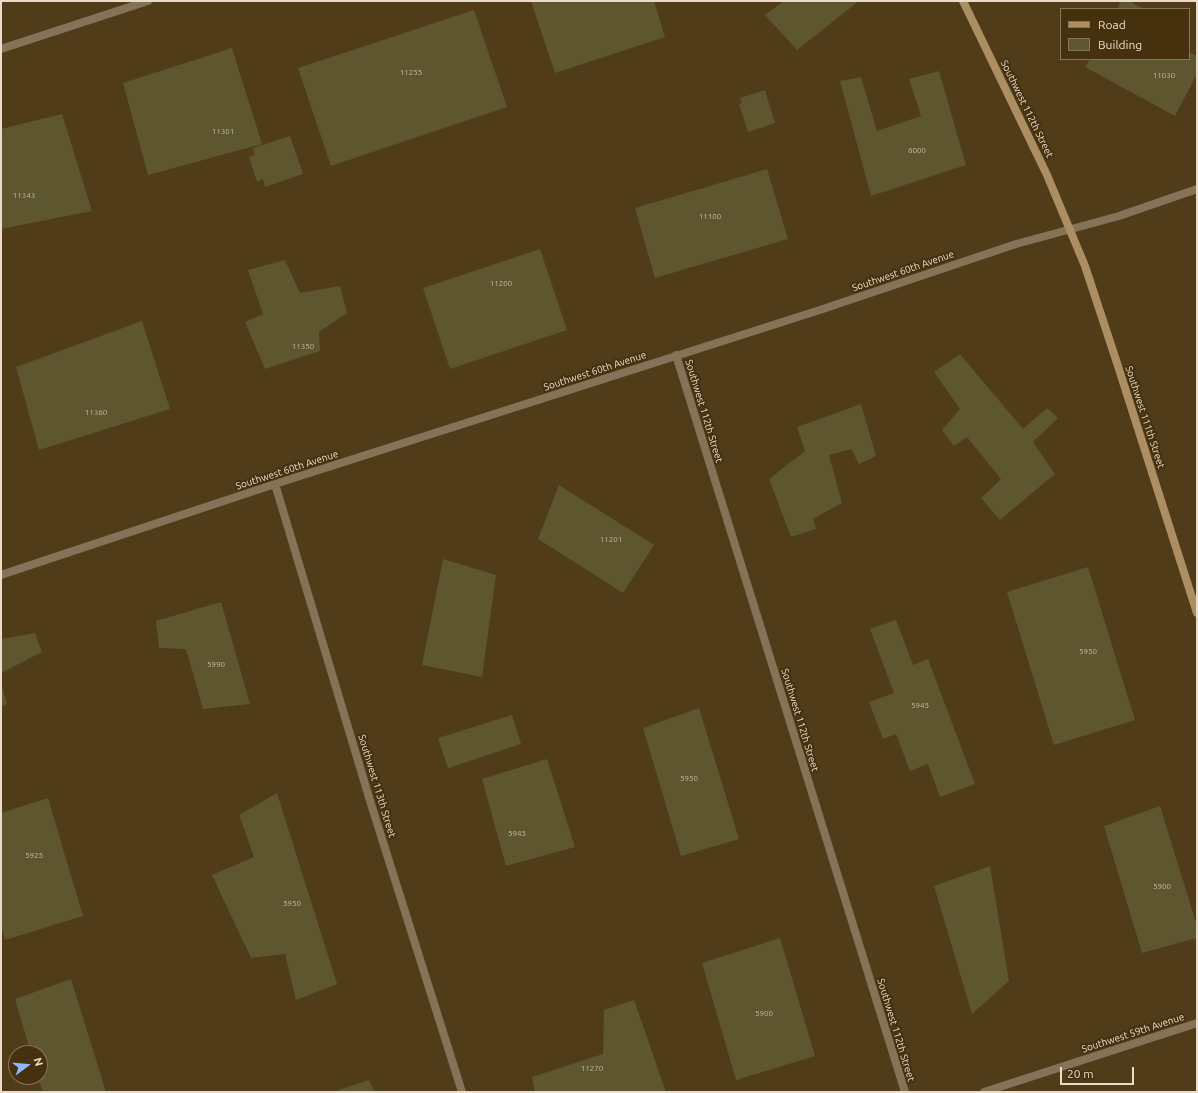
<!DOCTYPE html>
<html>
<head>
<meta charset="utf-8">
<style>
  body { margin:0 }
  #map { position:relative; width:1198px; height:1093px; overflow:hidden; background:#503c19; font-family:Ubuntu,sans-serif }
  canvas { display:block }
  .frame { position:absolute; inset:0; border:2px solid #e9dcc9; pointer-events:none }
  .legend { position:absolute; left:1060px; top:8px; width:130px; height:52px; box-sizing:border-box; background:#45310e; border:1px solid #877559; margin:0; padding:5px 7px; list-style:none; font-size:12px; color:#e9dcc9 }
  .legend li { display:flex; align-items:center; gap:8px; height:20px }
  .legend b { width:20px; border:1px solid #877559 }
  .north { position:absolute; left:8px; top:1045px; width:40px; height:40px; box-sizing:border-box; background:#45310e; border:1px solid #877559; border-radius:50%; rotate:74deg; font-size:11px; font-weight:700; line-height:16px; text-align:center; color:#e9dcc9 }
  .north::after { content:''; display:block; margin:auto; width:14px; height:18px; background:#8db9fc; clip-path:polygon(50% 0,100% 100%,50% 72%,0 100%) }
  .scale { position:absolute; left:1060px; top:1067px; width:74px; height:18px; box-sizing:border-box; border:2px solid #e9dcc9; border-top:0; padding-left:5px; font-size:12px; line-height:14px; white-space:nowrap; color:#e9dcc9; -webkit-text-stroke:3px #45310e; paint-order:stroke }
</style>
</head>
<body>
<div id="map">
<canvas width="1198" height="1093"></canvas>
<div class="frame"></div>
<ul class="legend">
<li><b style="height:5px;background:#ab8f62"></b>Road</li>
<li><b style="height:11px;background:#5d562f"></b>Building</li>
</ul>
<div class="north">N</div>
<div class="scale">20 m</div>
</div>
<script>
const ctx = document.querySelector('canvas').getContext('2d');
ctx.lineJoin = 'round';
function fill(path, color) { ctx.fillStyle = color; ctx.fill(path, 'evenodd'); }
const toPath = rows => new Path2D(rows.map(r => 'M' + r).join(''));
function strokePath(path, color, width, dash) { ctx.strokeStyle = color; ctx.lineWidth = width; ctx.lineCap = dash ? 'butt' : 'round'; ctx.setLineDash(dash || []); ctx.stroke(path); }
function drawText(font, color, halo, rows, align = 'center') {
  ctx.font = font + ' Ubuntu,sans-serif'; ctx.lineWidth = 4; ctx.setLineDash([]); ctx.textBaseline = 'middle'; ctx.strokeStyle = halo; ctx.fillStyle = color; for (const [text, x, y, turn = 0] of rows) {
    ctx.save(); ctx.translate(x, y); ctx.rotate((+turn || 0) * Math.PI / 180); ctx.textAlign = isNaN(turn) ? turn : align; if (halo) ctx.strokeText(text, 0, 0); ctx.fillText(text, 0, 0); ctx.restore();
  }
}
fill(toPath([
  [531,1,654,1,665,37,555,73],
  [784,1,859,1,797,50,765,15],
  [1121,1,1129,1,1144,9,1117,9],
  [474,10,507,107,331,166,298,68],
  [232,48,262,144,148,175,123,83],
  [1189,52,1197,56,1197,74,1175,116,1085,67,1090,59,1189,59],
  [939,71,966,165,871,196,840,81,861,77,877,131,921,116,909,79],
  [765,90,775,123,748,132,739,104,742,103,740,98],
  [62,114,92,211,1,229,1,129],
  [290,136,303,174,265,187,263,179,257,182,249,157,255,155,253,148],
  [767,169,788,239,655,278,635,208],
  [540,249,567,330,450,369,423,288],
  [285,260,300,293,340,286,347,313,319,332,320,351,265,369,245,322,263,314,248,270],
  [142,321,170,409,39,450,16,367],
  [960,354,1023,429,1047,408,1058,418,1033,442,1055,474,1000,520,981,498,1001,479,967,437,954,446,942,430,960,409,934,372],
  [861,404,876,456,859,464,851,449,829,455,842,503,813,519,816,529,791,537,769,479,805,451,797,427],
  [559,485,654,545,623,593,538,539],
  [443,559,496,575,482,677,422,665],
  [1088,567,1135,720,1054,745,1007,592],
  [221,602,250,704,203,709,186,649,159,648,156,621],
  [896,620,913,665,928,659,975,784,940,797,928,764,910,771,896,734,883,739,869,702,894,693,870,629],
  [35,633,42,652,1,673,1,639],
  [1,684,7,704,1,707],
  [699,708,739,839,681,856,643,728],
  [512,715,521,744,448,768,438,738],
  [547,759,575,847,506,866,482,779],
  [277,793,337,984,296,1000,285,954,251,958,212,875,254,857,239,815],
  [48,798,83,916,5,940,1,925,1,813],
  [1160,806,1197,926,1197,938,1142,953,1104,826],
  [990,866,1009,981,972,1014,934,886],
  [780,938,815,1056,736,1080,702,963],
  [71,979,106,1092,43,1092,38,1077,40,1077,40,1053,31,1053,15,999],
  [634,1000,666,1092,535,1092,532,1077,603,1054,604,1010],
  [369,1080,375,1092,333,1092]
]), '#5d562f');
strokePath(toPath([
  [1,49,148,1],
  [676,355,905,1092],
  [275,484,371,804,462,1092],
  [1,575,275,484,823,309,1016,244,1119,216,1197,189],
  [984,1092,1197,1023]
]), '#857357', 8);
strokePath(toPath([
  [963,1,1047,175,1085,266,1117,363,1197,613]
]), '#ab8f62', 8);
drawText('8px', '#c6baa2', null, [
  ["11255",411,72],
  ["11030",1164,75],
  ["11301",223,131],
  ["6000",917,150],
  ["11343",24,195],
  ["11100",710,216],
  ["11200",501,283],
  ["11350",303,346],
  ["11360",96,412],
  ["11201",611,539],
  ["5950",1088,651],
  ["5990",216,664],
  ["5945",920,705],
  ["5950",689,778],
  ["5945",517,833],
  ["5925",34,855],
  ["5900",1162,886],
  ["5950",292,903],
  ["5900",764,1013],
  ["11270",592,1068]
]);
drawText('10px', '#e9dcc9', '#45310e', [
  ["Southwest 112th Street",1027,109,64],
  ["Southwest 60th Avenue",903,271,-19],
  ["Southwest 60th Avenue",595,371,-18],
  ["Southwest 112th Street",704,411,73],
  ["Southwest 111th Street",1145,417,72],
  ["Southwest 60th Avenue",287,470,-18],
  ["Southwest 112th Street",800,720,73],
  ["Southwest 113th Street",377,786,73],
  ["Southwest 112th Street",896,1030,73],
  ["Southwest 59th Avenue",1133,1033,-18]
]);
</script>
</body>
</html>
